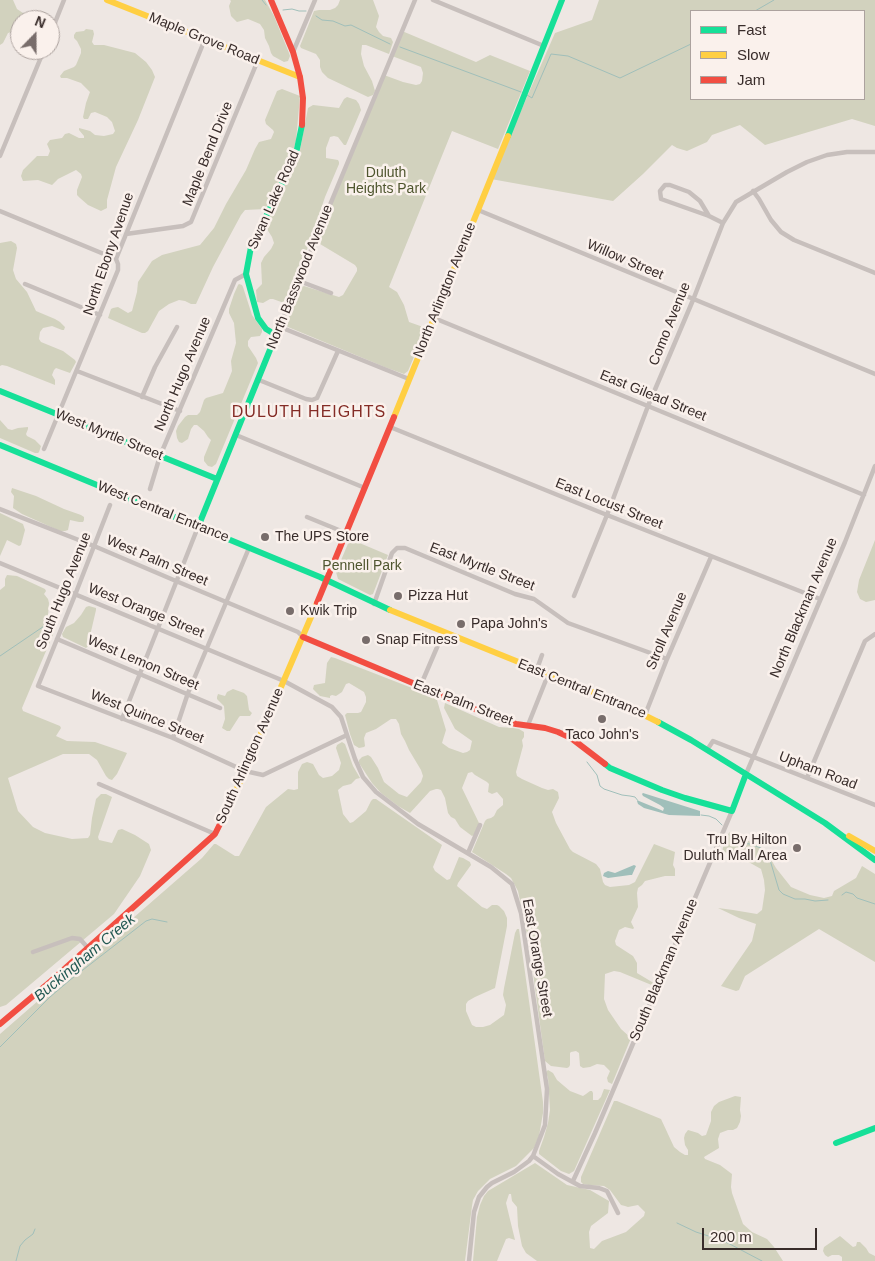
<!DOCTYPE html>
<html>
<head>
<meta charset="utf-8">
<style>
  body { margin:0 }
  #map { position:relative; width:875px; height:1261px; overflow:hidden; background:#eee7e3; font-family:Helvetica,sans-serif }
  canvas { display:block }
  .legend { position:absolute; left:690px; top:10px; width:175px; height:90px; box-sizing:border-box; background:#faf1ec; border:1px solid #aca29e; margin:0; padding:6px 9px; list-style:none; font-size:15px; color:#382c2a }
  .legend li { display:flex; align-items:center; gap:10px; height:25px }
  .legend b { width:25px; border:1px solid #aca29e }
  .north { position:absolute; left:10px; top:10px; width:50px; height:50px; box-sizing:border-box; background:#faf1ec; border:1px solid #aca29e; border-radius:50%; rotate:22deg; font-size:14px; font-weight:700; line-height:20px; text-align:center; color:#382c2a }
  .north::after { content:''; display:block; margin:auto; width:18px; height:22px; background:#786d6b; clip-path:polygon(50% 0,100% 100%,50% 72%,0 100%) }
  .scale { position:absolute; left:702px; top:1228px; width:115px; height:22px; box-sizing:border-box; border:2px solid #382c2a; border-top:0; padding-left:6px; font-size:15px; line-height:18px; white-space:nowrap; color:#382c2a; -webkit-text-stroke:4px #faf1ec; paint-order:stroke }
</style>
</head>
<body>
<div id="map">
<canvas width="875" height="1261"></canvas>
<ul class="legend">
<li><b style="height:6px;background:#16e098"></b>Fast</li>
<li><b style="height:6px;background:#ffcf43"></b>Slow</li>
<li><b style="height:6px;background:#f24e42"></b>Jam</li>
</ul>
<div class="north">N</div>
<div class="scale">200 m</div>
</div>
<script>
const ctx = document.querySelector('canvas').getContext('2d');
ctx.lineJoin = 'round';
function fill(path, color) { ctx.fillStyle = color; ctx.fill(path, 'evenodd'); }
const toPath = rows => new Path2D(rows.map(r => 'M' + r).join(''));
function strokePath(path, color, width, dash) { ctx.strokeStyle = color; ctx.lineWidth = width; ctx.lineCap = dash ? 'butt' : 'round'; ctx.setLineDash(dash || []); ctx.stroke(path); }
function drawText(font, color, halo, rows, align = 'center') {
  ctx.font = font + ' Helvetica,sans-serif'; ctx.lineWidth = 5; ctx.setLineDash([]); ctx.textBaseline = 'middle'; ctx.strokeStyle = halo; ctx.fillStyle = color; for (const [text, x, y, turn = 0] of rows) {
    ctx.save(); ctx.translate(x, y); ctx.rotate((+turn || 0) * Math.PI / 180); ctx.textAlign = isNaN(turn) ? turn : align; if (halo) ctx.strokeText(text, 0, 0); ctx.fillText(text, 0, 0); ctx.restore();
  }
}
fill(toPath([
  [0,0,13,0,17,9,23,13,32,12,36,14,39,17,39,20,20,20,20,32,12,32,8,33,3,43,0,45],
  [230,0,265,0,274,16,289,53,290,56,288,61,284,62,273,56,271,53,269,46,265,38,264,30,260,24,248,19,237,22,231,16,229,6,231,1],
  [340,0,373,0,379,16,376,27,379,32,383,36,391,38,393,42,389,54,366,45,362,45,361,54,364,66,372,81,375,91,373,95,368,97,328,78,322,72,320,67,320,60,316,54,301,48,300,46,314,11,319,10,330,10,335,8,338,5],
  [599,0,875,0,875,126,852,119,765,145,740,125,712,135,707,142,687,151,677,148,672,145,643,174,613,201,491,179,555,33,592,20],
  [691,11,864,11,864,99,691,99],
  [86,29,93,30,94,34,92,42,94,45,104,45,135,53,146,62,152,70,155,77,138,120,116,167,107,200,107,208,101,211,88,205,80,198,77,195,77,190,82,177,81,174,76,170,58,179,52,185,38,180,23,181,21,176,23,170,37,156,48,156,50,151,47,144,50,140,62,138,65,134,69,133,79,138,84,138,84,136,79,130,79,128,90,131,95,135,104,136,113,134,115,131,112,122,107,117,95,112,91,113,88,119,84,119,83,117,86,103,90,92,81,83,67,78,61,78,60,76,64,71,74,67,76,65,81,53,81,49,77,41,74,38,74,35,76,32,84,31],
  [402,31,476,62,490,55,530,71,498,149,452,131,389,287,397,292,404,305,409,322,426,328,408,371,404,374,387,368,288,327,286,325,300,288,304,286,339,297,343,295,357,271,357,268,355,265,315,241,384,75,403,82,416,85,420,84,422,81,423,73,421,67,392,56],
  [282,89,300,96,296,141,292,154,280,183,265,209,245,210,241,215,213,267,196,304,191,304,185,301,179,300,169,304,159,311,148,331,145,333,142,333,108,318,111,309,113,308,118,307,128,313,132,311,137,292,138,282,152,261,162,255,200,245,214,228,226,204,246,170,255,149,259,142,271,139,274,132,273,130,266,124,265,120,277,91],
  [347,97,356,100,359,104,361,110,346,145,344,145,338,137,334,136,330,137,329,140,326,148,326,158,338,160,339,162,339,164,325,197,311,239,287,300,284,303,273,299,270,299,263,303,257,302,256,290,262,284,261,263,264,257,271,249,274,243,272,237,265,226,265,224,297,162,300,150,308,108,313,105,339,108,344,99],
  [11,241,16,244,17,248,13,270,16,279,27,292,36,311,55,319,60,322,65,327,64,330,62,330,52,326,43,328,40,332,39,339,41,342,63,351,75,360,76,362,70,373,56,368,54,370,52,375,55,380,55,385,7,366,2,365,0,366,0,243],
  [239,284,242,285,243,287,252,315,262,329,262,332,260,336,251,337,248,341,248,346,256,358,258,363,216,464,212,467,208,466,204,461,204,457,211,440,208,437,204,431,197,425,194,425,191,429,188,439,182,443,179,442,177,438,176,431,178,426,185,417,188,415,197,415,200,412,204,400,206,398,223,393,230,376,232,371,231,361,236,343,234,323,229,313,229,309,234,294,238,285],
  [0,420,8,429,12,430,18,428,28,427,28,429,26,434,27,436,35,440,41,446,39,452,38,453,35,453,0,438],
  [12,488,36,496,64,509,81,515,84,517,84,520,83,522,79,522,70,520,68,530,65,531,60,531,22,514,13,508,14,496,11,492],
  [0,513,23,524,25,530,21,545,19,546,7,540,0,556],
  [350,539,388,555,373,594,370,595,338,579,336,572],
  [875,540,875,600,866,602,860,599,857,592,859,580],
  [7,575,17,576,45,589,46,591,44,594,48,599,49,603,48,616,49,617,57,617,58,618,54,632,22,708,23,711,60,726,61,728,56,736,67,741,95,742,127,753,117,774,112,780,109,779,106,776,97,760,89,754,63,754,8,778,18,811,33,827,45,833,72,839,88,838,90,835,92,818,96,799,101,794,106,794,112,797,98,837,99,840,112,843,118,830,122,829,135,835,149,844,151,850,140,876,114,914,6,1005,0,1007,0,590,5,586,5,579],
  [89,606,96,608,96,610,89,640,89,645,86,648,63,637,62,634,66,627,74,623,81,615,86,607],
  [331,657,335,658,412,688,427,694,437,700,446,730,442,743,449,748,463,753,467,752,470,750,472,741,455,729,444,708,445,703,499,727,513,728,519,729,524,732,524,737,522,740,523,746,516,772,517,776,522,779,542,788,548,790,553,789,558,792,559,798,552,812,556,823,570,849,573,852,596,864,600,869,603,882,605,885,610,887,629,885,635,882,654,844,675,852,673,865,675,869,675,876,665,876,645,881,642,885,638,888,637,893,638,907,631,922,634,928,633,929,625,927,619,930,615,941,616,945,633,956,637,963,637,973,652,982,654,984,654,986,620,972,614,971,605,974,604,999,608,1010,621,1029,631,1038,612,1084,608,1082,607,1078,610,1071,604,1065,597,1064,590,1067,583,1068,580,1066,579,1053,576,1051,571,1052,570,1053,570,1065,569,1067,567,1068,551,1066,545,1061,529,944,518,891,511,878,506,874,472,852,485,821,487,819,491,818,494,816,497,810,503,805,503,799,497,792,492,794,488,792,489,784,487,782,475,775,472,772,468,773,462,788,479,823,474,835,472,836,460,827,455,819,451,817,448,813,445,798,441,790,438,789,436,789,430,791,410,813,398,806,381,793,372,783,359,763,359,760,362,757,368,755,371,757,378,768,384,782,399,794,407,797,421,782,423,776,421,770,409,750,405,741,401,734,399,724,396,719,391,719,376,729,366,733,364,738,365,746,364,747,359,748,354,745,350,734,345,715,347,713,358,713,361,712,366,702,366,697,364,692,349,683,346,684,342,692,336,696,332,695,330,696,330,698,320,696,313,689,314,685,325,683,327,663],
  [233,689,244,693,247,696,249,710,252,713,250,716,240,716,239,717,230,731,227,731,222,728,225,719,224,706,217,699,217,697,218,694,225,696,227,692],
  [342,742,345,744,353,766,360,778,356,779,351,784,343,786,338,790,343,814,350,823,353,822,366,811,371,801,373,799,376,799,442,845,433,867,435,871,447,880,450,879,459,857,463,858,470,862,471,865,458,883,457,886,482,907,487,909,492,905,497,905,499,906,504,911,507,918,507,926,495,988,475,997,468,1001,466,1004,466,1011,472,1025,476,1027,483,1027,490,1025,504,1015,506,1005,503,995,504,988,515,933,517,929,519,929,543,1102,543,1113,539,1136,534,1148,516,1166,490,1179,478,1191,473,1200,472,1206,465,1261,0,1261,0,1034,202,858,214,844,216,844,235,856,239,856,266,807,288,789,294,790,298,789,298,772,302,764,307,762,313,764,319,775,323,778,332,776,339,770,341,763,336,748,337,745],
  [730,832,761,847,769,856,776,868,791,887,810,895,824,898,832,896,834,891,856,878,862,866,875,874,875,962,819,929,745,976,739,990,736,991,721,986,752,941,756,924,739,918,718,908,733,910,757,914,762,910,765,890,764,880,761,869,745,860,722,851,724,844,727,835],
  [548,1070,553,1073,557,1080,570,1091,583,1096,586,1094,590,1091,592,1091,593,1093,593,1100,598,1100,601,1097,604,1089,610,1090,574,1171,569,1174,561,1171,539,1154,539,1151,544,1137,548,1123,550,1110,548,1078,546,1072],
  [735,1096,741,1097,740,1110,741,1116,740,1122,737,1128,733,1130,728,1130,720,1133,718,1139,719,1148,704,1157,705,1159,720,1165,732,1174,731,1187,732,1193,743,1224,752,1232,767,1239,774,1247,783,1261,537,1261,526,1253,522,1246,518,1226,517,1207,512,1201,511,1194,509,1194,506,1203,515,1240,509,1238,506,1239,497,1261,473,1261,477,1217,480,1205,484,1196,488,1191,535,1163,567,1185,590,1190,609,1201,608,1213,591,1226,589,1232,590,1248,594,1249,602,1241,626,1232,644,1216,645,1212,638,1205,628,1207,625,1206,621,1205,610,1190,604,1186,588,1185,583,1184,581,1182,581,1177,614,1101,617,1101,661,1119,674,1147,680,1152,685,1155,688,1155,688,1150,685,1145,684,1138,685,1134,688,1130,698,1133,702,1136,706,1135,711,1121,711,1112,714,1106,719,1102],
  [840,1236,853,1247,856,1246,857,1242,860,1242,866,1248,869,1253,875,1256,875,1261,842,1261,842,1257,839,1255,832,1255,828,1257,825,1255,823,1251,824,1247]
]), '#d2d2be');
fill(toPath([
  [643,793,700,811,700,816,669,815,644,808,638,804,637,801,639,801,661,810,663,811,664,808,660,805,643,796,642,794],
  [634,865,636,866,632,875,630,875,608,878,603,876,604,873,608,871,615,873]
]), '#a0bfba');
strokePath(toPath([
  [262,0,266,5],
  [283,10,292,9,299,11,306,11],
  [755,11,774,0],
  [316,16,322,20,333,21,345,26,351,25,390,44],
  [400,47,521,92],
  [527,95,532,98,551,54,568,56,620,78,691,44],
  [0,656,56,618],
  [587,762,597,775,600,786,604,789,622,795,630,796,635,797,639,802],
  [701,815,709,816,716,819,722,825],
  [730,835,732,839,736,842,750,844,761,848,770,860,779,890,783,894,795,899,805,899,815,901,828,900],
  [842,895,846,892,853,894,857,898,875,904],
  [0,1047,50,997,70,980,146,921,152,919,167,922],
  [677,1223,696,1232,724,1241,762,1261],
  [16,1261,20,1246,25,1240,33,1234,35,1229]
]), '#a0bfba', 1);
strokePath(toPath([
  [433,0,544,46],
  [50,35,64,0],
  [293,52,315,0],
  [0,156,44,50],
  [753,191,759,199,771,220,781,232,794,240,875,273],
  [478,210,875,374],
  [0,211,116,259],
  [709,216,700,201,689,192,670,185,665,185,660,191,661,199,709,216,723,223],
  [126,234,183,226,191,222,258,60],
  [299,281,331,293],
  [25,284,100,315],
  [434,318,864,495],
  [280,327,409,379],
  [276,335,415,0],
  [77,371,180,411],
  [259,380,306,399,312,400,317,398,338,351],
  [142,397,155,367,177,327],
  [390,427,607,515,820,599],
  [236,435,365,488],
  [44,449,118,270,118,264,116,259,205,39],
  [150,489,160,456,235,280,246,274],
  [110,505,75,595,38,686,173,738,245,771,263,775,347,735],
  [0,509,94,546,176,581,298,632,303,637],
  [307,517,346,533],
  [0,563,284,681,332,707,341,717,355,759,363,777,376,792,418,824,491,867,512,884,521,913,547,1089,545,1125,533,1156,529,1161,514,1172,492,1183,487,1187,479,1197,474,1212,469,1261],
  [574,596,607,515,648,406,693,300,723,223,736,202,787,172,807,162,827,155,847,152,875,152],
  [374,604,392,553,397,548,405,548,515,594,534,599,568,623,667,659],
  [57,639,220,708],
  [537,669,542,655],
  [420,687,438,645],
  [645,715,667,659,711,557],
  [122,719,198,527],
  [528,725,548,675],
  [173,738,188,693,249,548],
  [707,750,713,741,875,805],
  [746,774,845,542,875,466],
  [807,778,865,641,875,634],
  [99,784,215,834],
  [468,853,480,825],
  [33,952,72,938,80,939,88,948],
  [533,1156,558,1174,580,1186,599,1188,607,1191,618,1213],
  [573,1181,595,1133,732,811]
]), '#c7bfbc', 4.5);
strokePath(toPath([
  [508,136,562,0],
  [0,391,217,479],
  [0,445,320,577,390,610],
  [198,527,276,335,266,329,258,318,246,274,251,247,291,165,297,149,302,125],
  [658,722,691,740,825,823,875,860],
  [605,764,610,768,662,790,685,798,732,811,746,774],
  [836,1143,875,1128]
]), '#16e098', 6);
strokePath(toPath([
  [107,0,300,77],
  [394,417,508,136],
  [390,610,620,703,658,722],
  [226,812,245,771,317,603],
  [849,836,875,851]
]), '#ffcf43', 6);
strokePath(toPath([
  [271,0,293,52,300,77,303,98,302,125],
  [317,603,394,417],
  [303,637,501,720,516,724,545,728,558,732,571,738,605,764],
  [0,1024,51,981,215,834,226,812]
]), '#f24e42', 6);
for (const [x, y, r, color] of [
  [265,537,5,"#786d6b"],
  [398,596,5,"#786d6b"],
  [290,611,5,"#786d6b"],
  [461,624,5,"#786d6b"],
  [366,640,5,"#786d6b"],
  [602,719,5,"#786d6b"],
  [797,848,5,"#786d6b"]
]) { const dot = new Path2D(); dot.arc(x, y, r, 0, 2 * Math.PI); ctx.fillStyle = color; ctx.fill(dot); strokePath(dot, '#faf1ec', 2); }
drawText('14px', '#382c2a', '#faf1ec', [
  ["Maple Grove Road",204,39,22],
  ["Maple Bend Drive",208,154,-68],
  ["Swan Lake Road",274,200,-66],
  ["North Ebony Avenue",109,254,-71],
  ["Willow Street",625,260,23],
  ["North Basswood Avenue",300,277,-68],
  ["North Arlington Avenue",445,290,-68],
  ["Como Avenue",670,324,-68],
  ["North Hugo Avenue",183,374,-67],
  ["East Gilead Street",653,396,22],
  ["West Myrtle Street",109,435,22],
  ["East Locust Street",609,504,22],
  ["West Central Entrance",163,512,22],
  ["West Palm Street",157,561,23],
  ["East Myrtle Street",482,567,21],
  ["South Hugo Avenue",64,591,-68],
  ["North Blackman Avenue",804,608,-67],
  ["West Orange Street",146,611,22],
  ["Stroll Avenue",667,631,-67],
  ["West Lemon Street",143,663,23],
  ["East Central Entrance",582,689,22],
  ["East Palm Street",463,703,21],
  ["West Quince Street",147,717,22],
  ["South Arlington Avenue",250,756,-66],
  ["Upham Road",818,771,21],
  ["East Orange Street",537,958,80],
  ["South Blackman Avenue",664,970,-67]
]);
drawText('14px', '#4f562f', '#faf1ec', [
  ["Duluth",386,173],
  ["Heights Park",386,189],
  ["Pennell Park",362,566]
]);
drawText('14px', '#382c2a', '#faf1ec', [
  ["The UPS Store",275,537],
  ["Pizza Hut",408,596],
  ["Kwik Trip",300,611],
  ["Papa John's",471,624],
  ["Snap Fitness",376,640],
  ["Taco John's",602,735,"center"],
  ["Tru By Hilton",787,840,"right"],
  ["Duluth Mall Area",787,856,"right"]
], 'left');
drawText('italic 15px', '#215852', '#faf1ec', [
  ["Buckingham Creek",85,958,-40]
]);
ctx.letterSpacing = '1px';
drawText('16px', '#842c26', '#faf1ec', [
  ["DULUTH HEIGHTS",309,413]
]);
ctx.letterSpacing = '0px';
</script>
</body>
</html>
